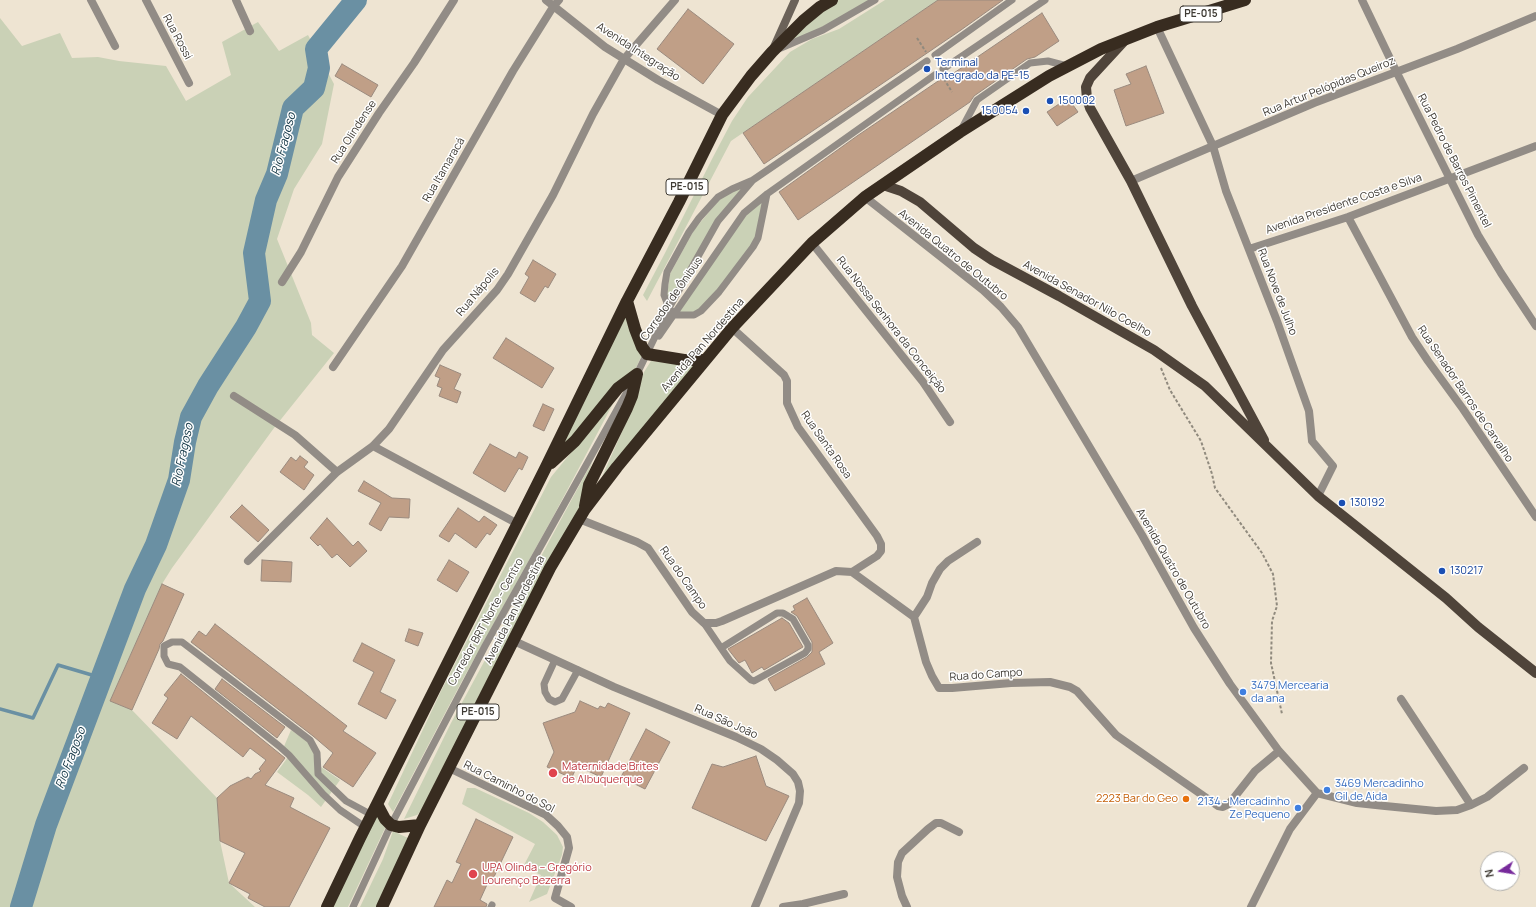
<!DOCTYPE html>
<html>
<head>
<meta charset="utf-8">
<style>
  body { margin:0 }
  #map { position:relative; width:1536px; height:907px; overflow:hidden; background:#eee4d2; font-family:Manrope,sans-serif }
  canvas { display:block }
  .north { position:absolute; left:1480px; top:851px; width:40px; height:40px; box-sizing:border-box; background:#fff; border:1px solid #b2b1ae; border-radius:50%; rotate:258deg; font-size:11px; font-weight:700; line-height:16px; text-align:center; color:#3f3b34 }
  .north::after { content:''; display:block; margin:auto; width:14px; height:18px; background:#772a9b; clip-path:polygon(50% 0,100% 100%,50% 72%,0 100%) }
</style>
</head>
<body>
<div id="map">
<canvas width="1536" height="907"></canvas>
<div class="north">N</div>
</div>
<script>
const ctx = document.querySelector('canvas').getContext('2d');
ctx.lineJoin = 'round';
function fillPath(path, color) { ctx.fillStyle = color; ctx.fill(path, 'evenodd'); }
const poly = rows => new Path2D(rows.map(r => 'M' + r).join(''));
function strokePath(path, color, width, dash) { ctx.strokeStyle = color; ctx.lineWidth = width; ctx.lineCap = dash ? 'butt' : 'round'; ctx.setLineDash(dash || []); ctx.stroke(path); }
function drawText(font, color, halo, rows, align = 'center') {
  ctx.font = font + ' Manrope,sans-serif'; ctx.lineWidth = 3; ctx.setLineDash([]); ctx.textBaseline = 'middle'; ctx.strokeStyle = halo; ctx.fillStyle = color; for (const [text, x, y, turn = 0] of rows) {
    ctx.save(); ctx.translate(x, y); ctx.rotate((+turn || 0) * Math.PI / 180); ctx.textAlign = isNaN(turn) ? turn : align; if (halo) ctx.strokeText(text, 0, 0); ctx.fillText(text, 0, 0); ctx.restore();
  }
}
fillPath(poly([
  [836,0,875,0,777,50],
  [885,0,938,0,731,141,647,301,643,295,665,253,712,159,732,121,748,97,790,52,812,39,839,29],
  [0,18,22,46,60,33,72,58,98,57,119,61,166,66,186,101,231,75,222,42,258,22,279,51,308,35,334,84,322,144,294,189,277,239,311,323,312,335,334,353,274,428,172,568,162,584,110,701,132,710,217,798,220,841,229,883,255,907,0,907],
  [753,180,718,221,672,304,666,301,670,274,694,230,725,193],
  [767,194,758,238,701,311,675,315,744,213],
  [626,312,642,355,634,372,560,450],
  [651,361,701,366,601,479,625,425,644,372],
  [616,398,554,515,462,681,393,812,388,804,441,691,551,477],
  [593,460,585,483,580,509,424,808,417,815,404,819,451,723],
  [291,730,307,741,321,759,321,767,340,780,321,807,308,795,277,772,288,757,282,751],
  [467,788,475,788,529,813,543,822,557,835,563,847,562,855,547,894,529,902,541,875,523,867,535,844,462,804],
  [377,814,386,826,348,907,332,907],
  [393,831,410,839,378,907,360,907,383,859]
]), '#cad1b6');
strokePath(poly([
  [0,709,33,718,58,665,102,678]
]), '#6a90a3', 3.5);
strokePath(poly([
  [21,907,46,825,135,589,156,545,179,480,185,442,191,417,208,386,246,327,260,301,254,253,266,200,277,174,293,108,314,88,319,68,316,49,356,0]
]), '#6a90a3', 22);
const building = poly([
  [938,0,1003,0,961,30,764,164,743,133,938,0],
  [688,9,734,44,703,84,657,49,688,9],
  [1042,13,1059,41,1035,57,1027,59,974,96,970,102,798,220,779,192,857,136,947,75,948,77,1042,13],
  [342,64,378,85,371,97,335,76,342,64],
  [1146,66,1164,113,1126,126,1114,90,1131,84,1126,74,1146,66],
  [1068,98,1078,112,1057,126,1047,112,1068,98],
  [533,260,556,274,548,288,545,286,535,302,520,293,529,277,525,274,533,260],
  [506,338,554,368,542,388,493,358,506,338],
  [440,365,461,374,454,389,461,392,457,403,439,396,442,388,437,386,440,378,435,376,440,365],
  [543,404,554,409,544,431,533,426,543,404],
  [490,444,516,458,519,452,528,457,522,470,519,468,505,492,473,473,490,444],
  [300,456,308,462,304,467,314,475,304,490,280,472,291,457,296,461,300,456],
  [364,481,392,498,410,499,409,518,389,517,381,531,369,524,381,503,358,491,364,481],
  [242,505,269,530,258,542,230,517,242,505],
  [458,508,479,522,484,516,497,525,490,535,487,533,476,548,455,533,449,542,439,536,458,508],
  [327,518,353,546,358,541,367,551,350,567,337,554,332,558,320,544,318,546,310,538,327,518],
  [262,560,292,562,291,582,261,581,262,560],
  [449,560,469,572,457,592,437,580,449,560],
  [162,584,184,594,163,641,160,644,159,649,132,710,110,701,162,584],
  [807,598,833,643,819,652,825,664,775,691,768,679,807,657,812,652,812,642,797,616,791,612,795,610,793,606,807,598],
  [782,618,789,623,803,647,764,670,762,667,752,673,745,660,739,663,728,649,782,618],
  [215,624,347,726,343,731,376,753,353,787,323,767,333,753,313,736,191,642,199,631,206,636,215,624],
  [409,629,423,633,418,646,405,641,409,629],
  [362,643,395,660,380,692,396,700,386,719,358,704,374,672,353,661,362,643],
  [181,674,285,758,265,785,294,798,290,807,330,828,289,907,265,907,248,898,250,894,229,883,245,853,220,841,217,798,230,786,248,777,251,779,255,774,261,771,259,769,266,760,250,748,243,757,191,716,177,739,152,723,168,698,164,695,181,674],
  [222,679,285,727,277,738,215,689,222,679],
  [580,701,598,709,600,706,605,708,608,703,630,713,601,777,577,766,572,777,568,775,567,776,547,767,554,752,543,723,575,712,580,701],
  [646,729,670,742,645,789,621,777,646,729],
  [756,756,766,786,789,796,766,841,692,808,712,764,723,767,756,756],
  [476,819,513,837,493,879,490,878,480,900,487,904,486,907,434,907,447,880,452,883,461,864,456,862,476,819]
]);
fillPath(building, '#c09f87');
strokePath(building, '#9a8a7e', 1);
strokePath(poly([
  [917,38,926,52],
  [944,79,952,92],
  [1161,368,1170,390,1201,441,1212,474,1215,488,1262,553,1273,574,1277,606,1272,621,1271,663,1282,714]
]), '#908a7e', 2, [3, 2]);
strokePath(poly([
  [781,48,823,30,875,0],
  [935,55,1012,0],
  [943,69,1045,0],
  [961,130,977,100,1030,63,1048,61,1067,66],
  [767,194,758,238,753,247,719,292,701,311,694,315,675,315,669,308,664,295,665,284,667,272,689,232,699,218,718,197,732,189,753,180,927,61],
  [659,336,744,213,767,194,936,74],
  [704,623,721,648,730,661,751,680,754,681,805,653,808,649,808,645,793,619,783,613,777,613,721,648],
  [555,660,544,684,545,692,549,699,555,702,562,699,578,670],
  [365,827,340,810,323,794,289,755,279,746,180,667,168,664,164,656,164,646,172,642,182,642,310,740,317,753,318,774,346,801,372,815],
  [353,907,391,825,485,646,637,374,669,308,718,221,753,180],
  [491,907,492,905]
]), '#928c86', 7);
strokePath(poly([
  [91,0,115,46],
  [146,0,189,83],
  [236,0,250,31],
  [546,0,605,47,658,80,722,115],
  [1362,0,1396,71,1478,235,1501,273,1536,326],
  [1157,27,1213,146,1226,191,1277,321,1309,411,1312,441,1333,466,1318,496],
  [1131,181,1314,103,1457,49,1536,16],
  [865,197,983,290,1001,307,1018,327,1142,535,1194,628,1230,684,1279,751,1317,793,1357,803,1385,806,1436,811,1457,810,1471,805,1487,797,1524,768],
  [1348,217,1412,337,1428,361,1463,409,1536,517],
  [812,243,923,382,950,422],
  [1249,249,1348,217,1536,146],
  [282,282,301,252,338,177,379,113,414,63,454,0],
  [732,328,784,375,787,381,787,403,798,427,877,536,881,544,881,551,877,556,852,572],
  [333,367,402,266,513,71,553,7,559,0],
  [234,396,295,435,337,472],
  [373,446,518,524],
  [579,519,637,542,648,548,692,612,704,623,716,623,722,621,836,571,852,572,914,617,926,662,932,676,939,688,952,688,1011,683,1050,682,1070,687,1077,691,1116,735,1218,806,1223,807,1229,804,1255,771,1279,751],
  [248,561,337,472,373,446,389,429,443,350,497,290,508,274,553,195,593,114,624,59,675,0],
  [914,617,927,597,932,583,940,569,948,561,977,542],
  [514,641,614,687,736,737,761,749,777,760,793,774,798,782,800,791,799,803,755,907],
  [1401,699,1471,805],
  [449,768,546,815,558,826,567,837,569,848,555,898,571,907],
  [783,907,803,904,844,894],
  [907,907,902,896,897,877,898,862,902,853,928,829,936,823,941,823,959,832],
  [1251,907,1290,829,1317,793]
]), '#928c86', 8);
strokePath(poly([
  [774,47,795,0]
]), '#6b6259', 8);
strokePath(poly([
  [1125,40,1090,78,1086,87,1087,99,1090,108,1131,181,1192,306,1264,440],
  [883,185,901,191,920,202,974,248,992,260,1059,296,1154,350,1205,386,1318,496,1446,598,1478,627,1536,673]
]), '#4f443a', 10);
strokePath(poly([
  [627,301,635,329,642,347,647,354,684,360,705,360],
  [551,463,575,441,618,388,637,374],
  [585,506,589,485,627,408,632,396,637,374],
  [377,804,385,819,391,825,399,827,420,825],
  [327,907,360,838,546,467,627,301,679,202,722,115,751,76,772,52,803,21,820,7,832,0],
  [382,907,420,825,550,568,585,509,617,467,732,328,812,243,865,197,960,132,1049,76,1101,49,1157,27,1245,0]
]), '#382c20', 12);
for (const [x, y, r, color] of [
  [927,69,4,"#1a4fb4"],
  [1050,101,4,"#1a4fb4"],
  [1026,111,4,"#1a4fb4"],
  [1342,503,4,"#1a4fb4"],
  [1442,571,4,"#1a4fb4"],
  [1243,692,4,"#3f7fe0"],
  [553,773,5,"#e0444e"],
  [1327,790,4,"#3f7fe0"],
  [1186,799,4,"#e8710a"],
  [1298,808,4,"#3f7fe0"],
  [473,874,5,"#e0444e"]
]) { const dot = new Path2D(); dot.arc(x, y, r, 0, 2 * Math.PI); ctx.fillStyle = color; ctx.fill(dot); strokePath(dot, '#fff', 1.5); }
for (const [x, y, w] of [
  [1201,14,42],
  [687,187,42],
  [478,712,42]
]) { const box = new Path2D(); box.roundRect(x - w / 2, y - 8, w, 16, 3); ctx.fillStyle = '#fff'; ctx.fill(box); strokePath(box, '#3f3b34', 1); }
drawText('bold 10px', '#3f3b34', null, [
  ["PE-015",1201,14],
  ["PE-015",687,187],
  ["PE-015",478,712]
]);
drawText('11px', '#3f3b34', '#fff', [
  ["Rua Rossi",177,37,62],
  ["Avenida Integração",638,52,33],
  ["Rua Artur Pelópidas Queiroz",1329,87,-22],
  ["Rua Olindense",354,132,-57],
  ["Rua Pedro de Barros Pimentel",1454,161,63],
  ["Rua Itamaracá",444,170,-60],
  ["Avenida Presidente Costa e Silva",1344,204,-19],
  ["Avenida Quatro de Outubro",953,255,39],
  ["Rua Nápolis",478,292,-50],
  ["Rua Nove de Julho",1277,292,69],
  ["Corredor de Ônibus",672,299,-55],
  ["Avenida Senador Nilo Coelho",1087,299,29],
  ["Rua Nossa Senhora da Conceição",891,325,52],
  ["Avenida Pan Nordestina",703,345,-49],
  ["Rua Senador Barros de Carvalho",1465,394,56],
  ["Rua Santa Rosa",826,445,55],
  ["Avenida Quatro de Outubro",1173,569,60],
  ["Rua do Campo",683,578,55],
  ["Avenida Pan Nordestina",515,610,-63],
  ["Corredor BRT Norte - Centro",486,622,-61],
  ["Rua do Campo",986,675,-4],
  ["Rua São João",726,722,24],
  ["Rua Caminho do Sol",509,787,27]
]);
drawText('11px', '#164399', '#fff', [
  ["Terminal",935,63],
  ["Integrado da PE-15",935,76],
  ["150002",1058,101],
  ["150054",1018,111,"right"],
  ["130192",1350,503],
  ["130217",1450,571]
], 'left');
drawText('11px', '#366cbe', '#fff', [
  ["3479 Mercearia",1251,686],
  ["da ana",1251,699],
  ["3469 Mercadinho",1335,784],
  ["Gil de Aida",1335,797],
  ["2134 - Mercadinho",1290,802,"right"],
  ["Ze Pequeno",1290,815,"right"]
], 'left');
drawText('11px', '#be3a42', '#fff', [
  ["Maternidade Brites",562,767],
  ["de Albuquerque",562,780],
  ["UPA Olinda – Gregório",482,868],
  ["Lourenço Bezerra",482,881]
], 'left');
drawText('11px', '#c56008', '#fff', [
  ["2223 Bar do Geo",1178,799]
], 'right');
drawText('italic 12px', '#0f3342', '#fff', [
  ["Rio Fragoso",284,144,-75],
  ["Rio Fragoso",183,455,-78],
  ["Rio Fragoso",71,758,-69]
]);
</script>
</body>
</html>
